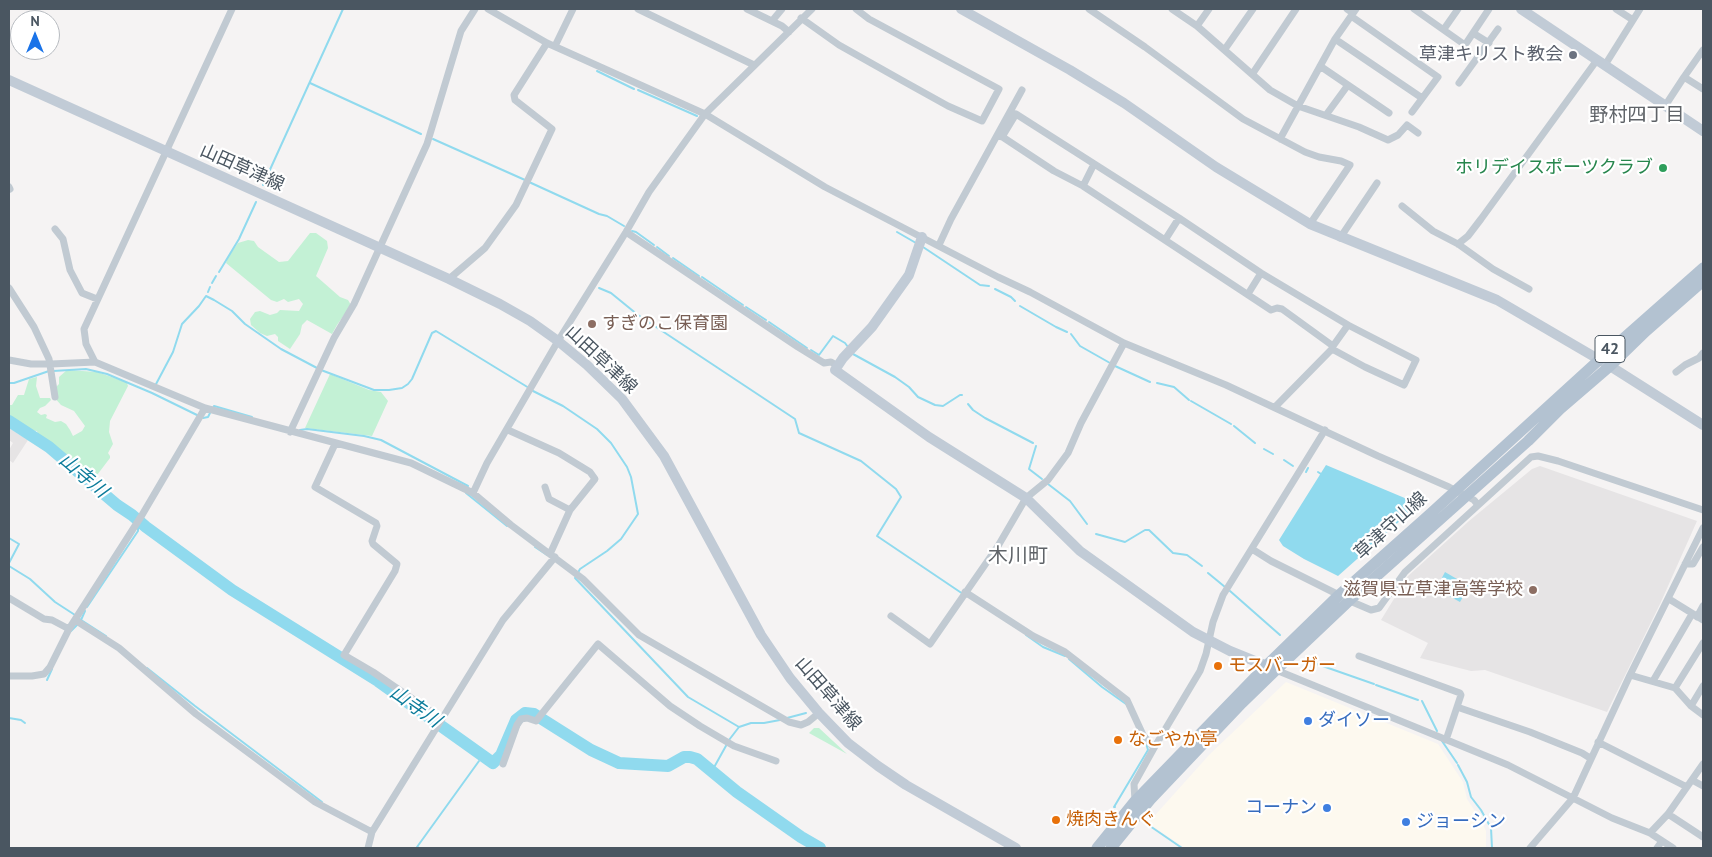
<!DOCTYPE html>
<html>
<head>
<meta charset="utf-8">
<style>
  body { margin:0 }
  #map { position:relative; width:1712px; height:857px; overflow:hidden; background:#f5f3f3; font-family:"PT Sans",sans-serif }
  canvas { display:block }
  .frame { position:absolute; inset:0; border:10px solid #4a5661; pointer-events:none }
  .north { position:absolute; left:10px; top:10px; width:50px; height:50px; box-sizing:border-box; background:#fff; border:1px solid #b7bbc0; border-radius:50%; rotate:0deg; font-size:14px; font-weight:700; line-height:20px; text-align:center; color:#4a5661 }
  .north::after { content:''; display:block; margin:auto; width:18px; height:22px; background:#1a73e8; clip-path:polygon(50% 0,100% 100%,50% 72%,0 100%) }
</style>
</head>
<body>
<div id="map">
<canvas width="1712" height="857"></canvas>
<div class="frame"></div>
<div class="north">N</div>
</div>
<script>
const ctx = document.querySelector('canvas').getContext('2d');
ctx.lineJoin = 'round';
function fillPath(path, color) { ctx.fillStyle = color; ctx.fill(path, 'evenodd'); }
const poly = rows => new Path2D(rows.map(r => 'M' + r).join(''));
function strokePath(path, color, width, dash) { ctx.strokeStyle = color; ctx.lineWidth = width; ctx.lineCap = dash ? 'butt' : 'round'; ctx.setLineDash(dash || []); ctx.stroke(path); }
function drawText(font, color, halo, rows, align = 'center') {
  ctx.font = font + ' "PT Sans","Noto Sans JP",sans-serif'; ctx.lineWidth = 4.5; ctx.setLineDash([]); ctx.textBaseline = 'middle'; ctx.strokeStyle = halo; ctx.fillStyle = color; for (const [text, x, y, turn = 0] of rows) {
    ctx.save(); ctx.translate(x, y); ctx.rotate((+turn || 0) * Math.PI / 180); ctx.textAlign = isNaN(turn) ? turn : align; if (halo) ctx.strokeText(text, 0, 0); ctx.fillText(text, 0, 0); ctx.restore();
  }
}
fillPath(poly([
  [1286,682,1438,744,1463,782,1467,799,1482,822,1486,831,1486,848,1185,848,1148,823,1210,754]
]), '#fdf9ef');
fillPath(poly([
  [9,428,28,440,13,463,9,460,9,450,13,443,9,440],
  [1540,466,1697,521,1660,604,1607,712,1485,670,1471,671,1420,658,1428,643,1381,620,1408,576,1469,521,1532,469]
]), '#e6e4e5');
fillPath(poly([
  [310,233,316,233,327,241,328,248,316,276,340,297,348,300,351,305,337,325,332,334,307,320,302,325,300,334,290,349,278,341,278,337,275,334,267,336,260,333,251,325,250,319,255,312,260,311,270,315,277,313,280,310,299,311,303,304,299,299,288,302,284,299,277,302,271,300,226,263,228,257,238,243,248,240,254,241,258,247,279,262,288,261],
  [67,370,97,372,123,381,127,383,128,386,110,421,109,432,113,444,108,453,110,456,110,458,94,479,86,477,84,473,71,464,70,458,60,455,39,439,37,431,25,430,15,422,9,420,9,405,12,405,18,395,24,395,29,379,37,377,36,386,40,398,50,398,51,400,45,406,40,408,37,412,41,415,45,414,47,415,46,418,55,422,61,421,66,424,70,430,73,436,82,431,85,426,74,411,61,405,53,396,54,389,59,384,59,377],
  [330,374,369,390,381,392,388,401,372,436,305,428],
  [814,728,819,728,847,754,809,733]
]), '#c3f1d5');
fillPath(poly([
  [1326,465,1419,504,1338,576,1304,559,1283,546,1279,540],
  [1445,572,1469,586,1460,602,1436,589]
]), '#90daee');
strokePath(poly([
  [597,71,634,89],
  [310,83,421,134],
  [638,90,697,116],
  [433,139,525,180],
  [529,182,599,214,607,216,624,226],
  [263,185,343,9],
  [632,231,636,232,654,245],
  [897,232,916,243],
  [657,247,669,256],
  [923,247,980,285,989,286],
  [673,258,699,276],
  [219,272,239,239,256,202],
  [702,277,743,305],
  [212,283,216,276],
  [599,288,611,293,638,315,795,419,799,433,861,461,896,489,901,497,877,536,963,594],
  [995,289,1011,297,1015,301],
  [208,292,210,287],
  [1020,306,1056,327,1067,332],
  [746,307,766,320],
  [769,322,807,348],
  [1071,334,1080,346,1110,363],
  [811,350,819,355,833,336,845,343,848,347],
  [853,354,895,377,909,387,918,397,935,405,943,406,960,395,962,395],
  [1115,366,1150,382],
  [321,370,374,390,389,390,402,388,408,384,412,379,432,333,436,331,529,388],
  [53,371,86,369,107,374,152,393,199,416],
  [9,383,14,383,49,371],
  [1157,383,1174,387,1189,400],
  [155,386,173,352,182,324,199,306,206,296,214,300,232,311,245,324,281,349,317,368],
  [533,391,563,406,597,429,611,443,627,467,631,477,638,514,621,539,607,551,580,569,575,578,688,697,739,727,729,740],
  [1191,401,1231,424],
  [968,404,973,410,985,418,1033,443],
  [213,408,214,406,252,417],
  [203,418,208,417,210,413],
  [1234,426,1255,443],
  [300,430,307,429,364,436,381,440,468,486,466,488],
  [1036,446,1029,469,1042,479],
  [1264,449,1273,454],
  [1284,460,1293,466],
  [1306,472,1308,468],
  [1318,472,1321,474],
  [1048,484,1070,501,1087,524],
  [466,493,507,526],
  [1096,534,1125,542,1145,530,1149,530,1173,553,1187,555,1202,566],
  [9,538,19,544,9,563],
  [535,547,547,555],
  [9,566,30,579,55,602,75,615],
  [1208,573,1225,587],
  [1230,591,1280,635],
  [87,607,138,531,138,527],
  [78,618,106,636],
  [81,620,85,611],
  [71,631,78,624],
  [1026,635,1043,647,1065,656],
  [1069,659,1102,687,1126,704],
  [1306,659,1311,662],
  [1314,663,1374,684],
  [147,668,195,706,322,802],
  [47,680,52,669],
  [1376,685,1418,700],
  [1422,701,1437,731],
  [9,718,21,720,25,723],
  [787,718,806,713],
  [739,727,751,723,764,723,780,720],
  [1442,741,1457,763],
  [1458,765,1467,782,1471,797,1481,810,1491,828,1492,848],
  [712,771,727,744],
  [1115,807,1114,807,1148,750,1146,743],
  [1147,824,1182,848],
  [419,848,417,847,479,761]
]), '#90daee', 2);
strokePath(poly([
  [9,421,49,447,117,505,132,515,146,527,232,590,378,681,493,763,501,755,516,720,525,713,534,714,591,750,619,763,668,766,684,757,690,757,697,759,737,792,801,837,820,848]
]), '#90daee', 12);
strokePath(poly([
  [488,9,547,43,705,114,825,187,998,277,1030,292,1124,343,1226,385,1378,456,1449,487,1474,500,1478,505],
  [638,9,754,65],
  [747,9,782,26,789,32],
  [1089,9,1145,47,1243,119,1305,152,1319,157,1341,161,1350,165,1310,224],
  [1172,9,1197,26,1270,90,1298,106,1359,127,1388,140,1398,135,1407,125,1418,133],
  [1347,9,1353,13],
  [1414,9,1465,45,1489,9],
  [1616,9,1633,20],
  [1351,16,1438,77,1412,112],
  [801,18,839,45,903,81,948,106,982,121,999,89,869,19,856,9],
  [772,21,782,9],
  [1197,26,1209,9],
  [1444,29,1458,9],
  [1473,33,1489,43],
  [1335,39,1422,98],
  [555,46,573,9],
  [1225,49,1253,9],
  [1703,50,1684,77,1703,89],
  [1605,65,1640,9],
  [1320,66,1389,113],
  [1253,73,1296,9],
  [1459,83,1498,29],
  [1665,106,1684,77],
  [1326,115,1348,85],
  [998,134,1054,171,1083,186,1271,310,1277,308,1282,309,1333,346,1332,349,1365,367,1404,385,1416,360,1348,325],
  [1002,137,1016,114,1179,218,1261,273,1348,325,1333,346],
  [1280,139,1335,39,1356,9],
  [1083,186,1094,164],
  [9,187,10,189],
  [1402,206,1433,231,1458,244,1493,269,1529,289],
  [55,229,63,239,70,270,82,293,97,299],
  [626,232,798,347,824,363,831,362,838,366],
  [1340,238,1377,183],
  [1165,240,1179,218],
  [1458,244,1468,236,1481,219,1597,60],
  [939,245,951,219,1022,90],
  [449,279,485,248,516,205,552,129,515,100,514,95,547,43],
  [9,288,34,327,49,359,55,397],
  [1248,294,1261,273],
  [9,360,31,364,51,364,95,362,205,408,411,463,473,493,511,525,583,579,639,635,789,722,801,725,808,722,819,713],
  [95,362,86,344,84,329,232,9],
  [1676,372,1685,365,1699,358,1703,353],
  [1275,407,1332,349],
  [508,430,559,453,590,472,595,479,570,510,550,554],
  [290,432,334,338,354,304,427,144,461,31,475,9],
  [335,444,315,487,376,523,377,526,372,541,373,544,397,564,395,571,344,655,373,672,442,719],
  [545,487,549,499,570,510],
  [473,493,487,463,558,341,626,232,649,192,705,114,812,9],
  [1252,549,1271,561,1339,595],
  [1685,564,1693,564,1703,547],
  [965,592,1033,636,1065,652,1127,700,1143,735,1154,748],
  [9,598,44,619,52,620,69,629],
  [1669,599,1703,620],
  [1350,601,1371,610,1379,608,1405,572,1531,457,1538,456,1558,461,1703,510],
  [891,616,930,644,998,546,1026,498,1048,480,1068,453,1081,423,1124,343],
  [1697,617,1703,606],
  [75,620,119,648,196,714,315,802,372,832],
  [1359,656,1460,693,1461,695,1446,740],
  [1276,670,1508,765,1612,818,1650,833,1673,848],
  [1630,675,1675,688,1691,706,1703,715],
  [9,676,32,676,44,674,50,667,69,629,142,515,205,408],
  [1653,681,1692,614],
  [1675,688,1703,643],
  [1691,706,1703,686],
  [1457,707,1530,732,1582,753,1590,758],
  [1598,742,1687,787],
  [503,764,517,725,521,719,527,718,536,721,598,644,670,706,700,726,734,746,776,761],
  [1692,780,1703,786],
  [1135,801,1134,784,1154,748,1200,671,1206,654,1213,622,1223,595,1325,430],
  [1668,814,1703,837],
  [1650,833,1668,814,1703,764],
  [368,848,372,832,503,620,555,557],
  [1530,848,1573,798,1630,675,1703,528],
  [1657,848,1662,841]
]), '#c1cad2', 7);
strokePath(poly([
  [961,9,1070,70,1124,103,1216,167,1310,224,1497,300,1610,366,1703,425],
  [1521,9,1703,131],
  [9,80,449,279,500,304,530,321,558,341,587,365,622,399,664,456,761,635,790,678,819,713,848,743,878,766,906,785,1016,848],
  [922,237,909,275,872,327,843,358,835,370,929,437,1026,498,1080,551,1193,632,1230,651,1272,668]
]), '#c1cbd6', 10);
strokePath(poly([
  [1097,848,1135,801,1266,666,1339,595,1430,514,1599,360,1703,268],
  [1111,848,1150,800,1242,703,1276,670,1351,599,1528,441,1560,409,1610,366,1646,331,1703,281]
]), '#b3c2d1', 11);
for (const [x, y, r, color] of [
  [1573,55,5,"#6b7280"],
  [1663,168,5,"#2e9e5b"],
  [592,324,5,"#8d6e63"],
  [1533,590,5,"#8d6e63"],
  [1218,666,5,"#e8710a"],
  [1308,721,5,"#3f7fe0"],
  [1118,740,5,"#e8710a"],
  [1327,808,5,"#3f7fe0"],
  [1056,820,5,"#e8710a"],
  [1406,822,5,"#3f7fe0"]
]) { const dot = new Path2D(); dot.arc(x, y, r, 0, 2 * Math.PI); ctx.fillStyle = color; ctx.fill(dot); strokePath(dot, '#fff', 2); }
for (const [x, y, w] of [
  [1610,349,30]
]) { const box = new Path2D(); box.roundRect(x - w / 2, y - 13.5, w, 27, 4); ctx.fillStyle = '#fff'; ctx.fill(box); strokePath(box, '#4a5661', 1); }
drawText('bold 16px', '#4a5661', null, [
  ["42",1610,349]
]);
drawText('18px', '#5b616d', '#fff', [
  ["草津キリスト教会",1563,55]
], 'right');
drawText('18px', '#4a5661', '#fff', [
  ["山田草津線",242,168,24],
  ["山田草津線",601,360,43],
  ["草津守山線",1391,526,-42],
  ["山田草津線",828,694,49]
]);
drawText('18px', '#27864d', '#fff', [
  ["ホリデイスポーツクラブ",1653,168]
], 'right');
drawText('18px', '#785e54', '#fff', [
  ["すぎのこ保育園",602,324],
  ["滋賀県立草津高等学校",1523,590,"right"]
], 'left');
drawText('18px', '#c56008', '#fff', [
  ["モスバーガー",1228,666],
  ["なごやか亭",1128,740],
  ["焼肉きんぐ",1066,820]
], 'left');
drawText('18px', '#366cbe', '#fff', [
  ["ダイソー",1318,721],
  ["コーナン",1317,808,"right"],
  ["ジョーシン",1416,822]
], 'left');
drawText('19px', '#5f6368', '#fff', [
  ["野村四丁目",1637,116]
]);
drawText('italic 19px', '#0c7c9b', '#fff', [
  ["山寺川",83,476,40],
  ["山寺川",415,707,35]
]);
drawText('20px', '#5f6368', '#fff', [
  ["木川町",1018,556]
]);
</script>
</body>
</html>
